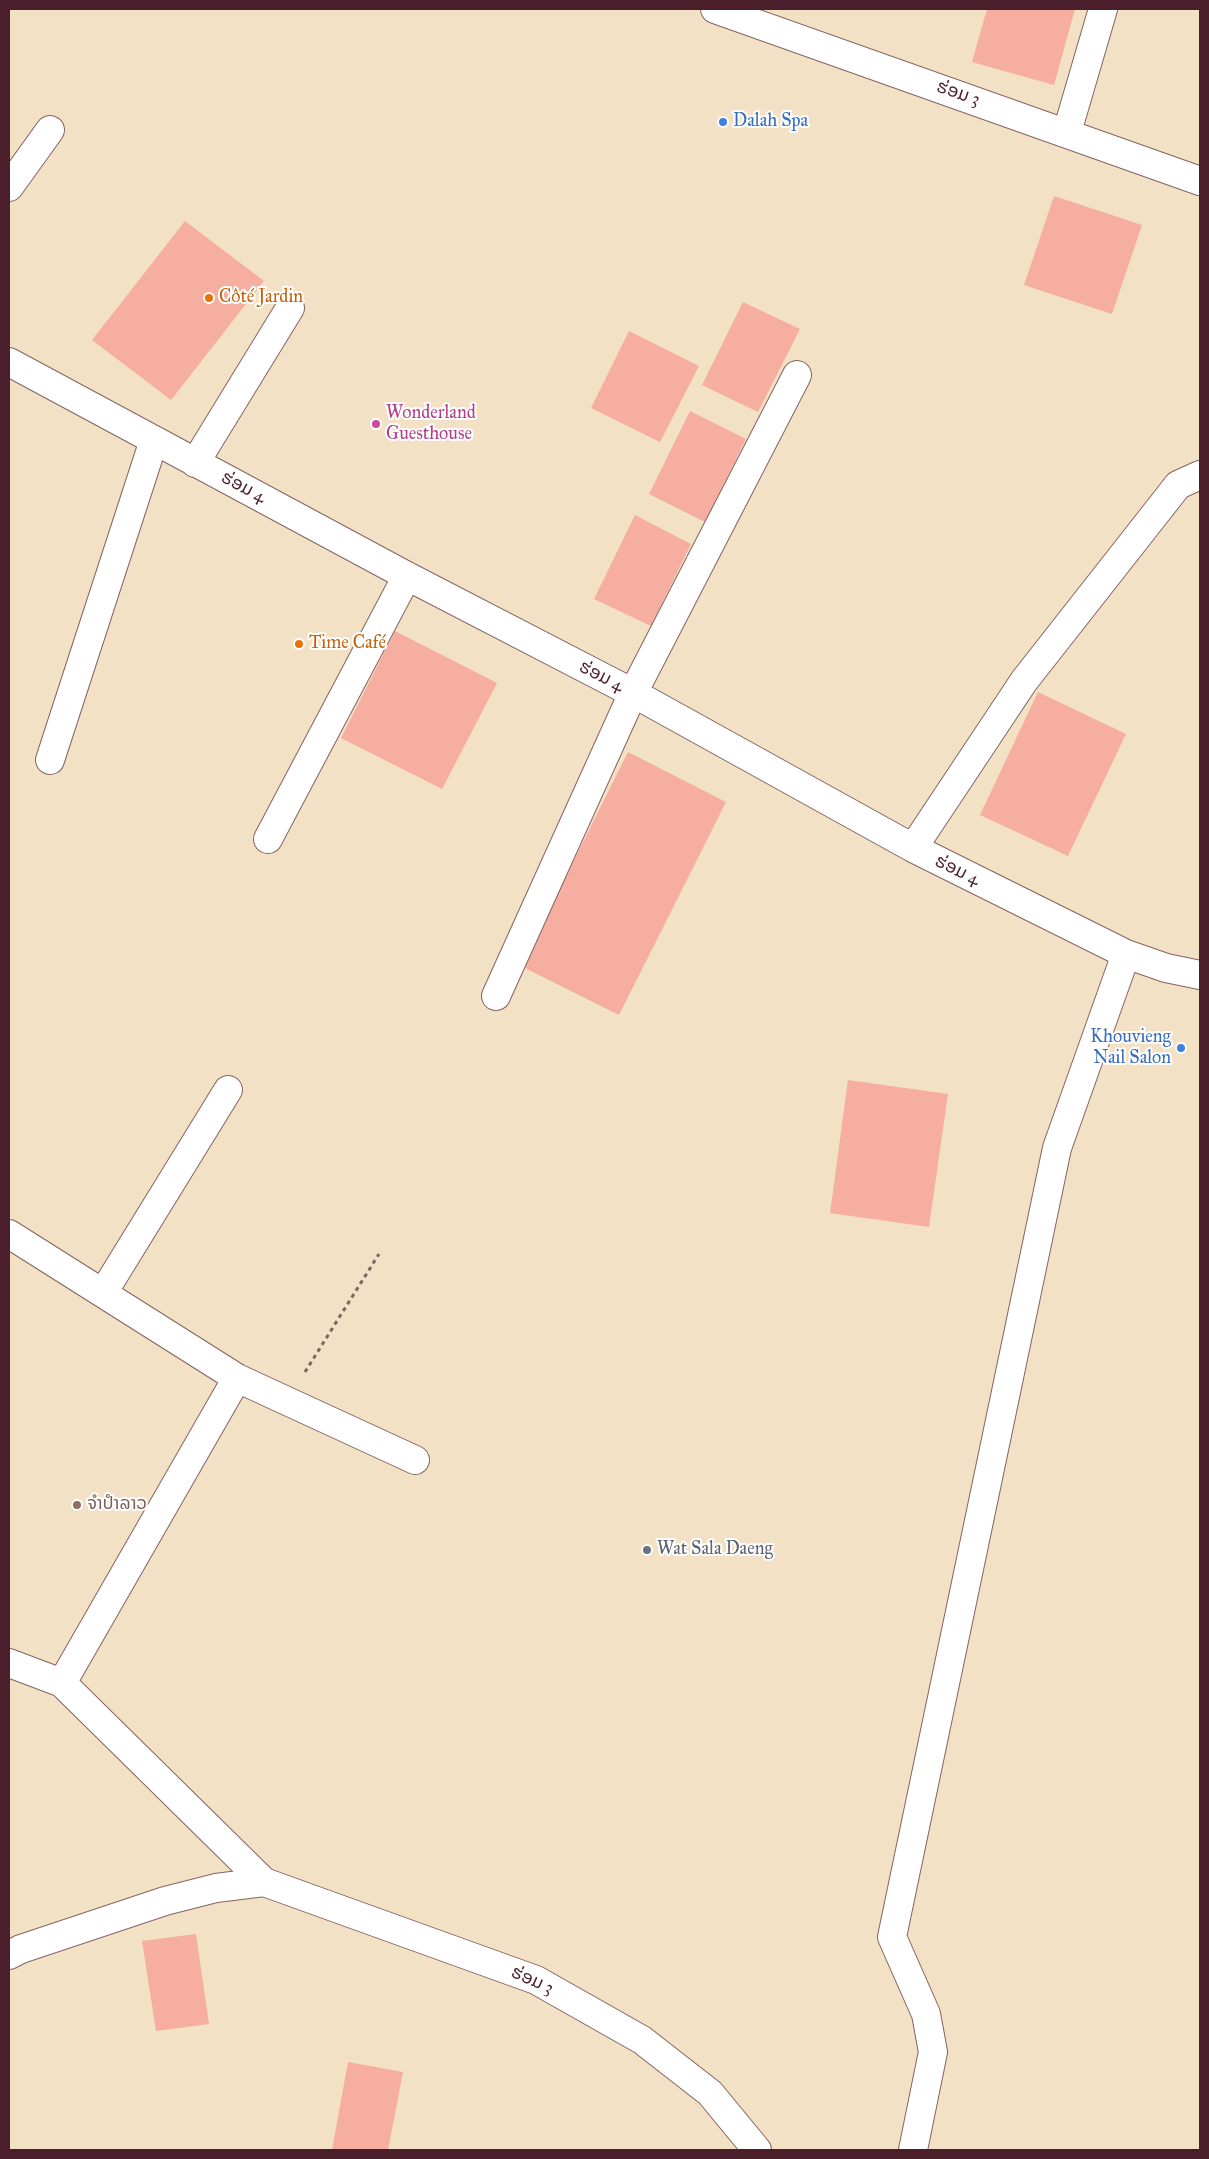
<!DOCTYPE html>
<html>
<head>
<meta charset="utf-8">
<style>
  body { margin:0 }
  #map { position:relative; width:1209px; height:2159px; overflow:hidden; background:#f3e1c6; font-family:"IM FELL Great Primer",serif }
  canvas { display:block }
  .frame { position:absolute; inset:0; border:10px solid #4a1f2b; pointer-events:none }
</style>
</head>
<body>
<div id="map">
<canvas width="1209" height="2159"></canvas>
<div class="frame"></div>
</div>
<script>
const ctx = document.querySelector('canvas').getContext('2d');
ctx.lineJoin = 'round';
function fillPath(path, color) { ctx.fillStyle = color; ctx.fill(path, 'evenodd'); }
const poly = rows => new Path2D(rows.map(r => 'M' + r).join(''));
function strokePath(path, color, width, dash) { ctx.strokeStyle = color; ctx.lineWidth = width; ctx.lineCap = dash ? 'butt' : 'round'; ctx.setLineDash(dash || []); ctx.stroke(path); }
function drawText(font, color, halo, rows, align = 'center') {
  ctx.font = font + ' "IM FELL Great Primer","Noto Sans Lao",serif'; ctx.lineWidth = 4; ctx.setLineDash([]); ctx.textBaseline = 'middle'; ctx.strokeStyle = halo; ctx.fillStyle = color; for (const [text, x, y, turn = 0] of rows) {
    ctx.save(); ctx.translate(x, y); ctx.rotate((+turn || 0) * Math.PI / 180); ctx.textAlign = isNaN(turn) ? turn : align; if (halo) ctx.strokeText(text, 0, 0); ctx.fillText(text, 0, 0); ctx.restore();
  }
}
fillPath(poly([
  [987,9,1075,9,1054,85,972,62],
  [1054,196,1142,225,1112,314,1024,285],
  [185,221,264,281,171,400,92,340],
  [743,302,800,329,758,412,702,385],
  [629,331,699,366,660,442,591,408],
  [690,411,746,439,705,522,649,494],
  [635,515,691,544,651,626,594,599],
  [395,631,497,683,442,789,341,738],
  [1038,692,1126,734,1068,856,980,815],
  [628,752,726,802,619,1015,521,966],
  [848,1080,948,1094,929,1227,830,1213],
  [196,1934,209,2024,156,2031,142,1941],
  [348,2062,403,2072,388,2150,332,2150]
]), '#f5ae9f');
const minor = poly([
  [715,9,1200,181],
  [1067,132,1103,9],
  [9,187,50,130],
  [9,362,407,576,633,693,913,848,1126,954,1166,968,1200,975],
  [195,463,290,308],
  [50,760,154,440],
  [268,839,407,576],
  [913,848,1024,681,1178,485,1200,475],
  [496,996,633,693,797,375],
  [9,1234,237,1378,415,1460],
  [103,1293,228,1090],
  [9,1663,62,1683,264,1882,536,1980,642,2040,710,2093,757,2150],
  [62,1683,237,1378],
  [9,1955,21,1949,165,1901,216,1888,264,1882],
  [913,2150,933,2052,926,2014,892,1937,1057,1148,1126,954]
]);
strokePath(minor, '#856361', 30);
strokePath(poly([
  [305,1372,379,1254]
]), '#856361', 3, [4, 4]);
strokePath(minor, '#fff', 28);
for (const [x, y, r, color] of [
  [723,122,5,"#3f7fe0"],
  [209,298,5,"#e8710a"],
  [376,424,5,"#d1479c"],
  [299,644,5,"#e8710a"],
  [1181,1048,5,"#3f7fe0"],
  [77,1505,5,"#8d6e63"],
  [647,1550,5,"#6b7280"]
]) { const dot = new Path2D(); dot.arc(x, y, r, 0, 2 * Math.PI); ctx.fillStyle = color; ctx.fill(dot); strokePath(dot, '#fff', 2); }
drawText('18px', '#4a1f2b', '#fff', [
  ["ຮ່ອມ 3",958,94,19],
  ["ຮ່ອມ 4",243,488,28],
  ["ຮ່ອມ 4",601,677,27],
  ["ຮ່ອມ 4",957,871,26],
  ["ຮ່ອມ 3",532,1981,24]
]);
drawText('18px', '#366cbe', '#fff', [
  ["Dalah Spa",733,122],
  ["Khouvieng",1171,1038,"right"],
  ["Nail Salon",1171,1059,"right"]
], 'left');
drawText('18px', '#c56008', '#fff', [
  ["Côté Jardin",219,298],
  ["Time Café",309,644]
], 'left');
drawText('18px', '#b23c85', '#fff', [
  ["Wonderland",386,414],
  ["Guesthouse",386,435]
], 'left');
drawText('18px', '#785e54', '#fff', [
  ["ຈຳປຳລາວ",87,1505]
], 'left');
drawText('18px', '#5b616d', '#fff', [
  ["Wat Sala Daeng",657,1550]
], 'left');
</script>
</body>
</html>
